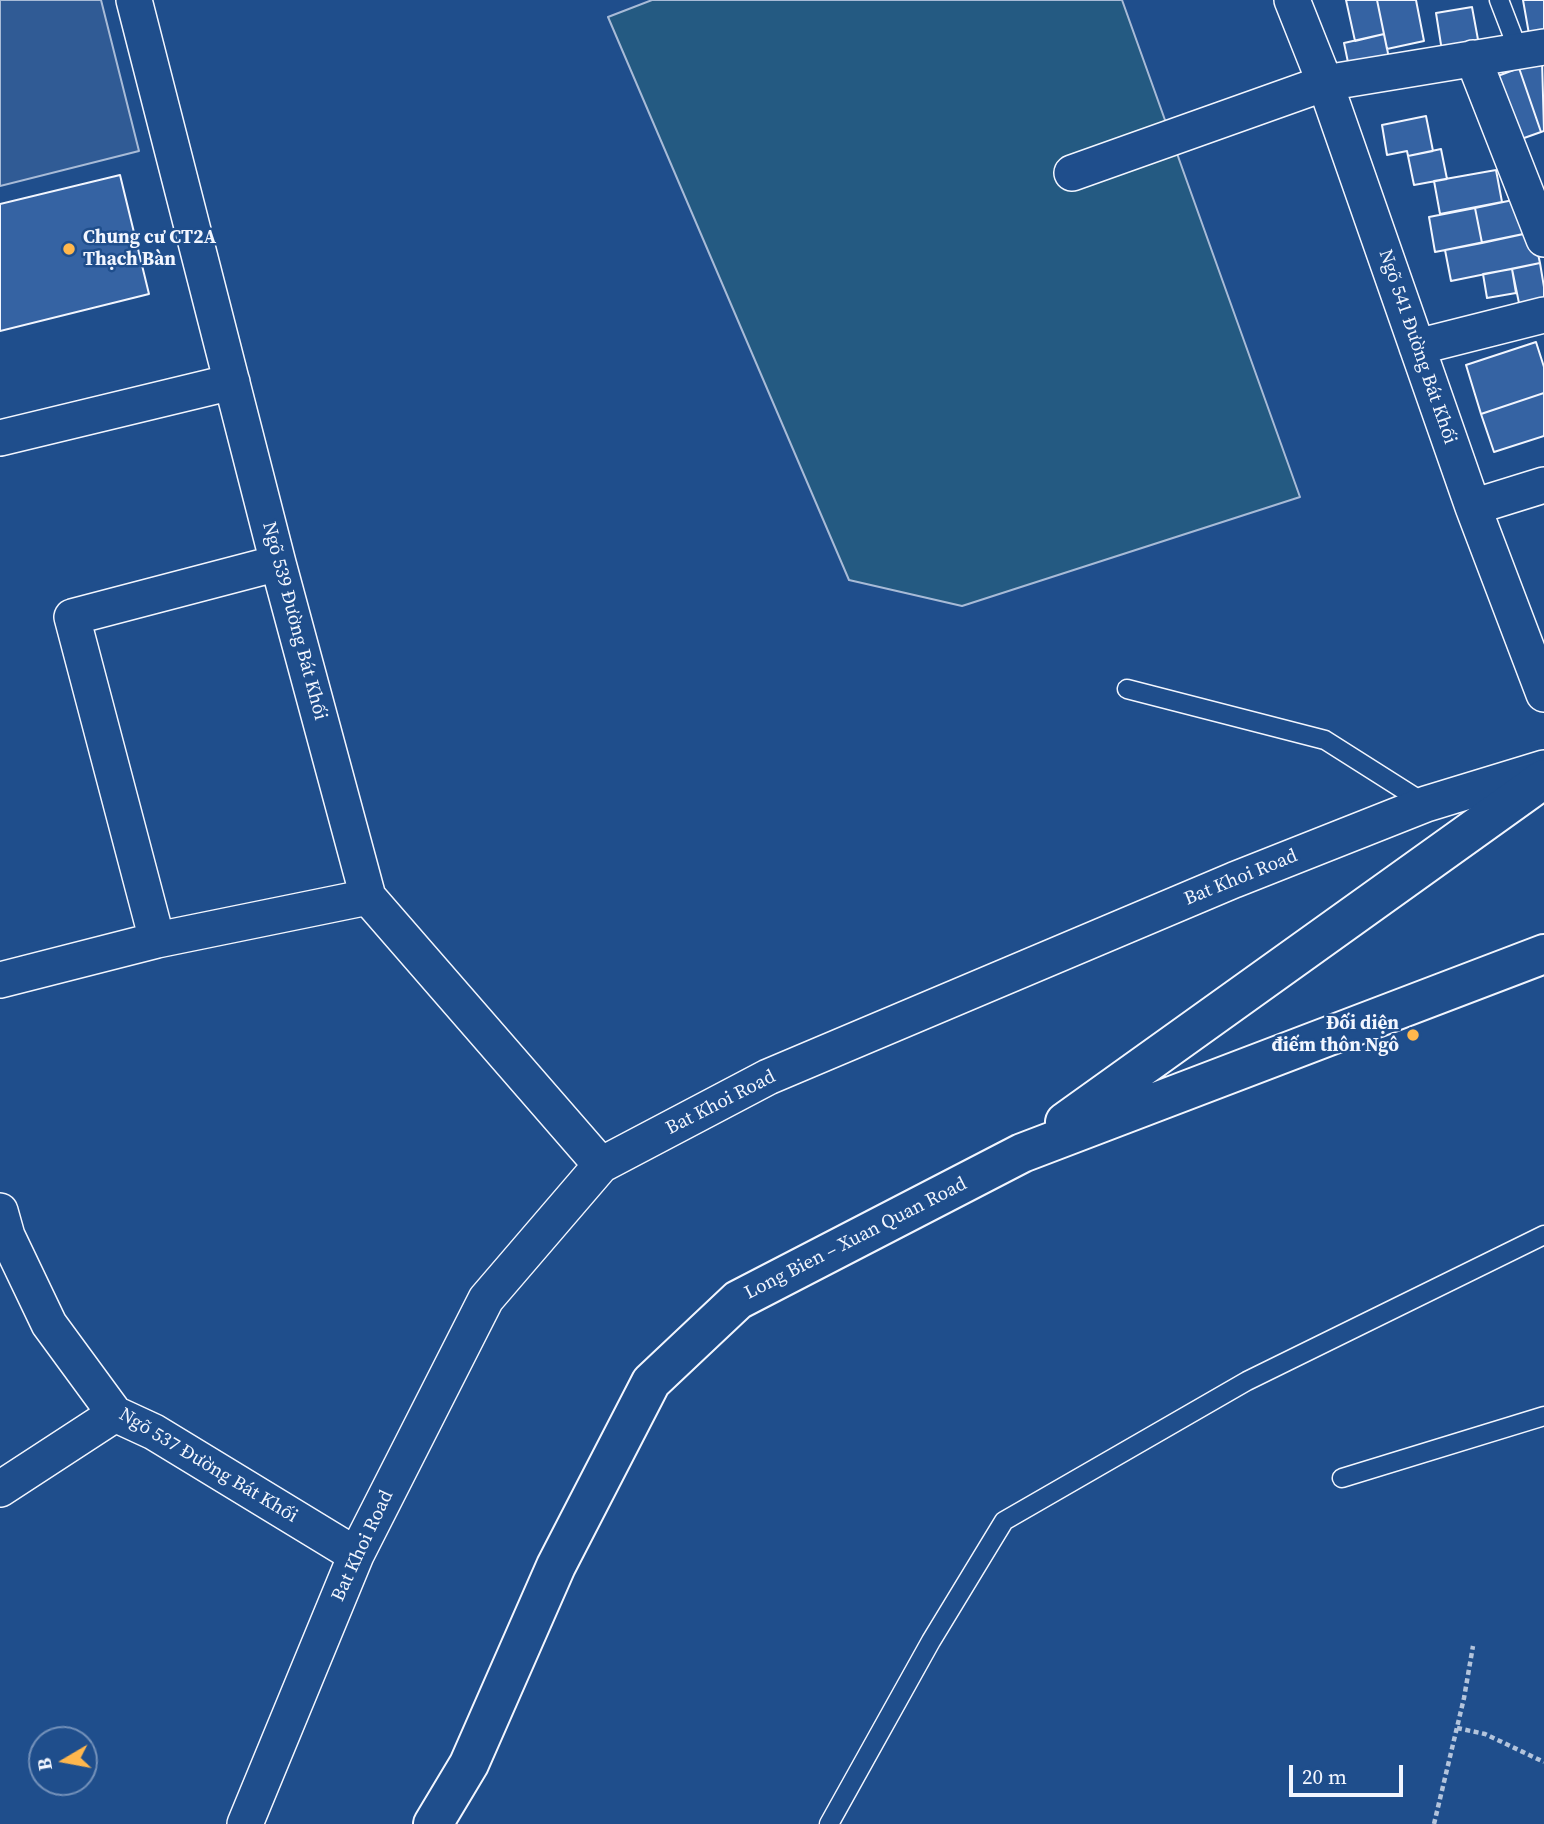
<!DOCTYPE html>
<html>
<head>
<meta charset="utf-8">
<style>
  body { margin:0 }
  #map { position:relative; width:1544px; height:1824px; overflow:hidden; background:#1f4e8c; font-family:"Source Serif 4",serif }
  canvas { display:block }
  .north { position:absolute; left:28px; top:1726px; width:70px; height:70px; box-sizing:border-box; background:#1f4e8c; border:2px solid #7391ba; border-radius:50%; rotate:260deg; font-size:19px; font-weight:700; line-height:28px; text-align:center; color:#f2f6ff }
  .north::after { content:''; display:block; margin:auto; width:24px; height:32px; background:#ffb74d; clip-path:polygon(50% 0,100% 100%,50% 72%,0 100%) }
  .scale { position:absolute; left:1289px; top:1765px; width:114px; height:32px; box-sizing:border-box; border:4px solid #f2f6ff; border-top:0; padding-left:9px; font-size:21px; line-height:24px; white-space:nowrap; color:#f2f6ff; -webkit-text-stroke:5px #1f4e8c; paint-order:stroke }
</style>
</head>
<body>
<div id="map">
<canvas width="1544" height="1824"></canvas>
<div class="north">B</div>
<div class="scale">20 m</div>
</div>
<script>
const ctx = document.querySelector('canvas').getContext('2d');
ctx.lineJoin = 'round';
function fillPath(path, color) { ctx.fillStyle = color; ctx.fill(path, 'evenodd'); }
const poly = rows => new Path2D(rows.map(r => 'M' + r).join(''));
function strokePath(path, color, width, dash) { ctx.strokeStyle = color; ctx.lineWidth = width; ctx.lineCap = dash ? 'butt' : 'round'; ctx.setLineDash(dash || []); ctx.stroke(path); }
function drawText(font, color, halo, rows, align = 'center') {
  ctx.font = font + ' "Source Serif 4",serif'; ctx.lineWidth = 5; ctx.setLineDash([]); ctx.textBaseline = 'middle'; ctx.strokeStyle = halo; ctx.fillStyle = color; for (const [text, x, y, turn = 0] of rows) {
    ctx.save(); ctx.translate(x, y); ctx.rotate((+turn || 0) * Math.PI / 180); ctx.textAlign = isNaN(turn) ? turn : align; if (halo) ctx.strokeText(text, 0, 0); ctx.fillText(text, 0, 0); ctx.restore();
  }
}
const green = poly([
  [652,0,1122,0,1300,497,962,606,849,580,608,17,652,0]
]);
fillPath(green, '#245a82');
strokePath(green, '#a8bbd7', 2);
const parking = poly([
  [0,0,101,0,139,151,0,186,0,0]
]);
fillPath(parking, '#305b95');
strokePath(parking, '#a8bbd7', 2);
const building = poly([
  [1346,0,1377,0,1384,34,1355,41,1346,0],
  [1377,0,1416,0,1424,41,1387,49,1377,0],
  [1523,0,1544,0,1544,31,1529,34,1523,0],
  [1472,7,1479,45,1442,51,1436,13,1472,7],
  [1384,34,1390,63,1350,72,1344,43,1384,34],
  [1542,60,1544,131,1541,132,1519,68,1542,60],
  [1519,68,1541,132,1510,143,1487,80,1519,68],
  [1426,116,1433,151,1408,156,1407,151,1387,155,1382,125,1426,116],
  [1441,149,1447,179,1414,185,1408,156,1441,149],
  [1496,170,1502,202,1440,214,1434,181,1496,170],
  [120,175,149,294,0,331,0,204,120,175],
  [1527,197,1533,232,1482,243,1475,208,1527,197],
  [1475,208,1482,243,1435,252,1429,217,1475,208],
  [1533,232,1540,263,1451,281,1445,250,1533,232],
  [1540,263,1544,287,1544,303,1520,308,1512,269,1540,263],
  [1512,269,1516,293,1487,298,1483,274,1512,269],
  [1536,342,1544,367,1544,393,1481,414,1466,365,1536,342],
  [1544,393,1544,436,1494,452,1481,414,1544,393]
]);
fillPath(building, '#3563a3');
strokePath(building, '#f2f6ff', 2);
const service = poly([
  [1499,0,1519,52],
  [1127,689,1325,740,1426,804],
  [1342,1478,1544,1416],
  [829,1824,931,1641,1004,1521,1247,1381,1544,1235]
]);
const minor = poly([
  [134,0,278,563,368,897,601,1165],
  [1292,0,1325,83,1473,507,1544,694],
  [1473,58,1544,239],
  [1072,173,1325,83,1544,47],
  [1417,347,1544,315],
  [0,438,232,382],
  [1473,507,1544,485],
  [157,940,72,617,278,563],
  [0,980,157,940,368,897],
  [0,1211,7,1236,49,1324,115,1414,154,1432,356,1555],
  [0,1489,115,1414],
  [245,1824,356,1555,486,1299,601,1165,768,1077,1234,880,1426,804,1544,768]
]);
const primary = poly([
  [1065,1122,1544,779],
  [433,1824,469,1764,556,1566,651,1382,738,1300,1022,1153,1544,954]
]);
strokePath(service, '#f2f6ff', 21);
strokePath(minor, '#f2f6ff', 38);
strokePath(primary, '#f2f6ff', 42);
strokePath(poly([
  [1457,1728,1485,1734,1544,1762],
  [1434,1824,1464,1698,1473,1646]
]), '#b3c4dc', 4.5, [5, 3.5]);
strokePath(service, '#1f4e8c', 18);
strokePath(minor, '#1f4e8c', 35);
strokePath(primary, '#1f4e8c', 38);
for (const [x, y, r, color] of [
  [69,249,7,"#ffb74d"],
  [1413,1035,7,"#ffb74d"]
]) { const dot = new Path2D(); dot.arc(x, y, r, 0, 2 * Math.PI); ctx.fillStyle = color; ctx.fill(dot); strokePath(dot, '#1f4e8c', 2.5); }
drawText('bold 19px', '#f2f6ff', '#1f4e8c', [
  ["Chung cư CT2A",83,238],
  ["Thạch Bàn",83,260],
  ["Đối diện",1399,1024,"right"],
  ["điếm thôn Ngô",1399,1046,"right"]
], 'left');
drawText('19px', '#f2f6ff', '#1f4e8c', [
  ["Ngõ 541 Đường Bát Khối",1417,347,71],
  ["Ngõ 539 Đường Bát Khối",294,621,75],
  ["Bat Khoi Road",1241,878,-22],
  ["Bat Khoi Road",721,1103,-27],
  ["Long Bien – Xuan Quan Road",856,1239,-27],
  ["Ngõ 537 Đường Bát Khối",208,1466,31],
  ["Bat Khoi Road",363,1546,-65]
]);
</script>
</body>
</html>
